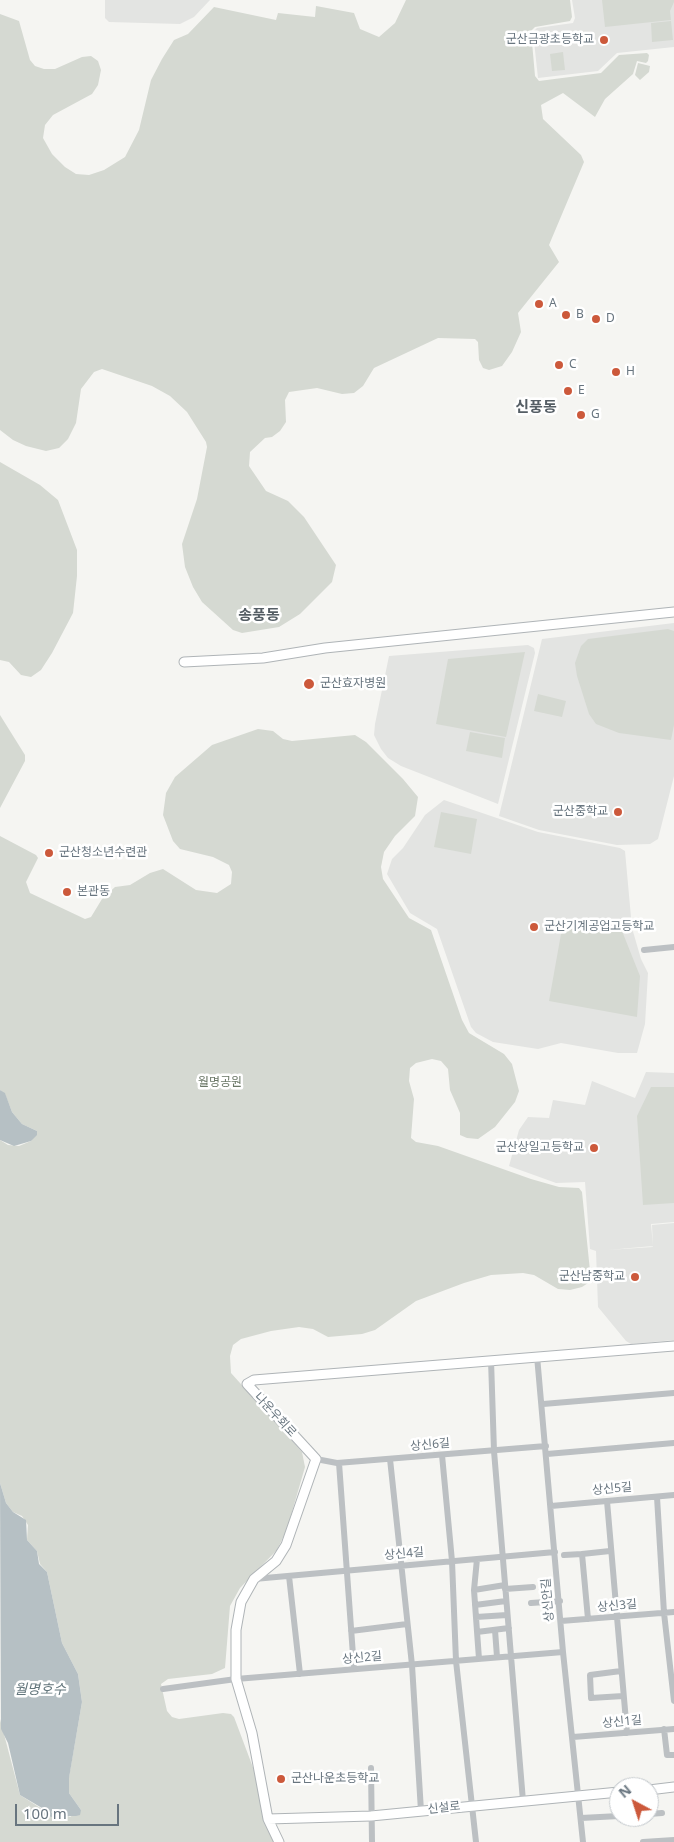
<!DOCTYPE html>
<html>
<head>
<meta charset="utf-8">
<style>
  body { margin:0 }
  #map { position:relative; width:674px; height:1842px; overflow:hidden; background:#f5f5f2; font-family:"Noto Sans",sans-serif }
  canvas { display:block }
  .north { position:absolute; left:609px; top:1777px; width:50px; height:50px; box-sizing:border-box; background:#fff; border:1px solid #c3c8cc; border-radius:50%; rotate:320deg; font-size:14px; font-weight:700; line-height:20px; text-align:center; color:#68757f }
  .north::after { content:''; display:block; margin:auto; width:18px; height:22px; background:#cc593b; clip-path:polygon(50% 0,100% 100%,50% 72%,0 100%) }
  .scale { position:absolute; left:15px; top:1804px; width:104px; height:22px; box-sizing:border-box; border:2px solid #68757f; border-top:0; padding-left:6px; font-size:15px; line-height:18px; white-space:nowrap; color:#68757f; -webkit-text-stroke:4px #fff; paint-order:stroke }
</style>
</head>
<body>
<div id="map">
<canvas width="674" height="1842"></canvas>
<div class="north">N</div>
<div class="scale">100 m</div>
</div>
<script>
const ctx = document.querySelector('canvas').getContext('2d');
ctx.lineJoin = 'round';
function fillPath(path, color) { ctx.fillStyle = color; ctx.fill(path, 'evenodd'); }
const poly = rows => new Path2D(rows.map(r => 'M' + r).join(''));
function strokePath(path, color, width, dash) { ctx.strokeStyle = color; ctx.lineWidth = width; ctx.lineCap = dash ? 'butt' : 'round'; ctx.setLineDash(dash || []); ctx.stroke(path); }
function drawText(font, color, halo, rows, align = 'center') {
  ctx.font = font + ' "Noto Sans","Noto Sans KR",sans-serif'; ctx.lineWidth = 5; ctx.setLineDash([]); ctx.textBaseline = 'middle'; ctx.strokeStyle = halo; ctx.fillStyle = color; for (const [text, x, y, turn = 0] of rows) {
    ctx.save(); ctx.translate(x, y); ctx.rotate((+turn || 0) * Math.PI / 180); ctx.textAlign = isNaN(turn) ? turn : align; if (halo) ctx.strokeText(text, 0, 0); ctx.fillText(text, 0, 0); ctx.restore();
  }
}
fillPath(poly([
  [105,0,210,0,194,17,180,24,109,22,105,18],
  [572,0,674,0,674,47,617,53,598,71,538,78,533,32,537,28,573,23,575,18],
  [674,623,674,776,658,839,650,844,617,845,539,830,499,816,542,639],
  [528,645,534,648,535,653,498,804,401,766,388,758,381,749,374,735,375,724,389,656],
  [444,800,538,832,620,848,625,851,632,928,641,959,648,973,645,1024,637,1053,618,1053,561,1043,538,1049,493,1042,476,1033,471,1027,437,929,410,913,387,874,392,859,403,848,425,815],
  [646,1072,674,1073,674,1222,651,1224,653,1246,608,1250,653,1247,652,1225,674,1223,674,1340,631,1344,626,1341,598,1307,596,1251,590,1249,585,1182,556,1183,509,1166,519,1130,528,1117,549,1118,553,1100,585,1105,592,1081,635,1098]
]), '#e3e4e2');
fillPath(poly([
  [406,0,570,0,572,17,570,21,535,27,531,31,535,76,539,81,601,73,619,55,647,53,649,55,648,61,646,63,637,61,633,74,605,99,595,117,563,93,541,105,543,119,581,155,584,162,549,245,559,262,518,313,521,332,512,352,502,366,489,370,483,368,479,360,478,342,475,339,438,338,374,368,363,386,354,393,342,394,317,388,289,392,285,400,286,422,280,431,272,437,265,438,250,452,249,466,266,491,288,501,304,517,336,565,332,582,300,614,279,627,242,633,233,630,202,602,193,587,185,567,182,544,197,499,207,447,206,442,187,412,170,396,152,386,102,369,94,372,81,389,76,423,68,439,59,448,46,451,26,446,13,440,0,430,0,14,19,21,30,60,35,66,44,69,55,69,82,57,91,56,98,61,101,70,98,85,92,94,53,115,45,125,43,138,52,154,65,167,76,174,89,175,104,170,125,157,139,130,151,80,162,59,174,40,188,34,214,7,276,20,278,13,315,17,316,6,354,13,360,29,379,37,395,23],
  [602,0,674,0,674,2,670,11,671,20,605,27],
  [671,21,673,40,652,42,651,23],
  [563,52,565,70,552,71,550,54],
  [638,63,650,66,649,72,640,80,635,75],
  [0,462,40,485,58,500,77,550,77,576,73,613,52,653,41,670,31,677,21,675,9,662,0,660],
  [668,629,674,631,674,725,671,740,619,733,596,724,589,714,577,676,575,663,581,646,588,639],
  [525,652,506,737,436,724,448,659],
  [538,694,566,701,562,717,534,711],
  [0,715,25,755,25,761,0,808],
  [258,729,273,731,283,739,292,741,355,735,366,742,403,779,418,797,415,816,395,836,384,852,381,867,383,879,409,918,431,930,462,1020,469,1033,504,1054,512,1064,519,1091,515,1102,495,1127,478,1139,467,1138,460,1135,460,1113,450,1090,448,1069,441,1061,432,1059,416,1063,410,1068,409,1081,414,1099,411,1138,416,1142,438,1146,531,1179,559,1187,579,1188,582,1192,590,1271,588,1283,582,1287,570,1290,558,1289,534,1275,523,1273,491,1275,464,1283,416,1301,375,1330,362,1334,328,1337,313,1329,299,1327,271,1331,241,1339,233,1345,230,1356,231,1373,302,1452,305,1467,287,1529,277,1550,240,1588,230,1606,225,1668,212,1674,168,1679,161,1684,167,1711,172,1717,179,1719,223,1713,231,1714,234,1717,281,1842,0,1842,0,1719,20,1795,42,1809,42,1813,46,1817,52,1817,51,1812,55,1809,70,1817,81,1810,69,1793,69,1777,82,1702,78,1674,62,1643,47,1572,40,1564,37,1551,27,1540,28,1525,22,1516,13,1512,6,1503,0,1483,0,1140,8,1145,19,1146,31,1141,37,1131,22,1124,12,1112,5,1094,0,1090,0,836,36,855,38,858,26,882,30,893,85,919,91,917,102,899,115,887,130,885,150,873,163,869,196,890,217,893,231,884,232,872,229,865,213,857,180,849,173,841,163,815,166,793,175,777,212,745],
  [470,732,505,738,502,758,466,751],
  [441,812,477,819,471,854,434,847],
  [569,927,618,929,622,931,640,976,637,1017,549,1001,561,934],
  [651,1087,674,1087,674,1203,643,1205,637,1116]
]), '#d5d9d2');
fillPath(poly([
  [0,1090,5,1093,12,1112,22,1124,37,1131,37,1135,31,1141,14,1146,0,1140],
  [0,1483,6,1503,13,1512,26,1520,27,1540,37,1551,39,1564,47,1572,62,1643,78,1674,82,1702,69,1778,69,1793,81,1810,80,1815,76,1816,65,1816,55,1809,51,1812,54,1816,52,1817,44,1816,42,1808,20,1795,8,1743,1,1729]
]), '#b6c0c4');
const secondary = poly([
  [184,662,263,658,325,648,674,612],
  [649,1790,674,1787],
  [268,1819,371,1816,619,1792],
  [279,1842,268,1819,252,1733,236,1679,236,1630,241,1602,254,1579,276,1561,286,1545,316,1459,247,1384,254,1380,674,1346]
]);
strokePath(secondary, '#afb4b7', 11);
strokePath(poly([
  [644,950,674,947],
  [537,1356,563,1652,583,1842],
  [491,1360,494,1451,523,1801],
  [543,1404,674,1393],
  [547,1454,674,1443],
  [442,1455,452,1561,456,1661,476,1842],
  [316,1459,337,1463,546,1446],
  [390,1459,412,1665,421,1811],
  [339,1463,354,1669],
  [657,1497,664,1613,674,1701],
  [607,1501,627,1733],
  [551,1506,674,1495],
  [582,1554,610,1551],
  [564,1555,582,1554,588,1619],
  [289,1576,300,1674],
  [254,1579,555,1552],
  [505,1589,533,1587],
  [474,1590,477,1559],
  [531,1603,560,1601],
  [475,1605,506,1601],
  [476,1617,507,1615],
  [561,1621,674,1612],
  [495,1630,497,1657],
  [351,1631,407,1624],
  [477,1632,509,1628],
  [479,1659,474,1590,505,1585],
  [621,1671,590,1675,591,1698,623,1696],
  [163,1689,236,1679,563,1652],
  [664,1729,667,1755,674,1755],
  [573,1737,674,1729],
  [371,1768,372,1842],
  [649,1814,662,1813],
  [581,1818,619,1816],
  [643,1842,674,1840]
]), '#bcc0c3', 6);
strokePath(secondary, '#fff', 9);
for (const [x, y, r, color] of [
  [604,40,5,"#cc593b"],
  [539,304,5,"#cc593b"],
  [566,315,5,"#cc593b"],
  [596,319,5,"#cc593b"],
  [559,365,5,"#cc593b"],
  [616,372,5,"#cc593b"],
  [568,391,5,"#cc593b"],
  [581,415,5,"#cc593b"],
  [309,684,6,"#cc593b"],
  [618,812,5,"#cc593b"],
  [49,853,5,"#cc593b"],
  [67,892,5,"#cc593b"],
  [534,927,5,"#cc593b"],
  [594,1148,5,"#cc593b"],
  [635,1277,5,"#cc593b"],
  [281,1779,5,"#cc593b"]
]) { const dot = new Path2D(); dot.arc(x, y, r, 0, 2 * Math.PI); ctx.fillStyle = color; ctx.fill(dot); strokePath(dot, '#fff', 2); }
drawText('12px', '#68757f', '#fff', [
  ["군산금광초등학교",594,40,"right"],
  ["A",549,304],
  ["B",576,315],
  ["D",606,319],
  ["C",569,365],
  ["H",626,372],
  ["E",578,391],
  ["G",591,415],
  ["군산효자병원",320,684],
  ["군산중학교",608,812,"right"],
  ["군산청소년수련관",59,853],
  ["본관동",77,892],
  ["군산기계공업고등학교",544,927],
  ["군산상일고등학교",584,1148,"right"],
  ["군산남중학교",625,1277,"right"],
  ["군산나운초등학교",291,1779]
], 'left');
drawText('12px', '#6a7766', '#fff', [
  ["월명공원",220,1083]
]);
drawText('12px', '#68757f', '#fff', [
  ["나운우회로",275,1415,47],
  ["상신6길",430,1445,-5],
  ["상신5길",612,1489,-5],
  ["상신4길",404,1554,-5],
  ["상신안길",548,1600,-95],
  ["상신3길",617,1606,-5],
  ["상신2길",362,1658,-5],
  ["상신1길",622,1722,-5],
  ["신설로",444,1808,-6]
]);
drawText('italic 14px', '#63767c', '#fff', [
  ["월명호수",40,1690]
]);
drawText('bold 15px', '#555e65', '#fff', [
  ["신풍동",536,408],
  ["송풍동",259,616]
]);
</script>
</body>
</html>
